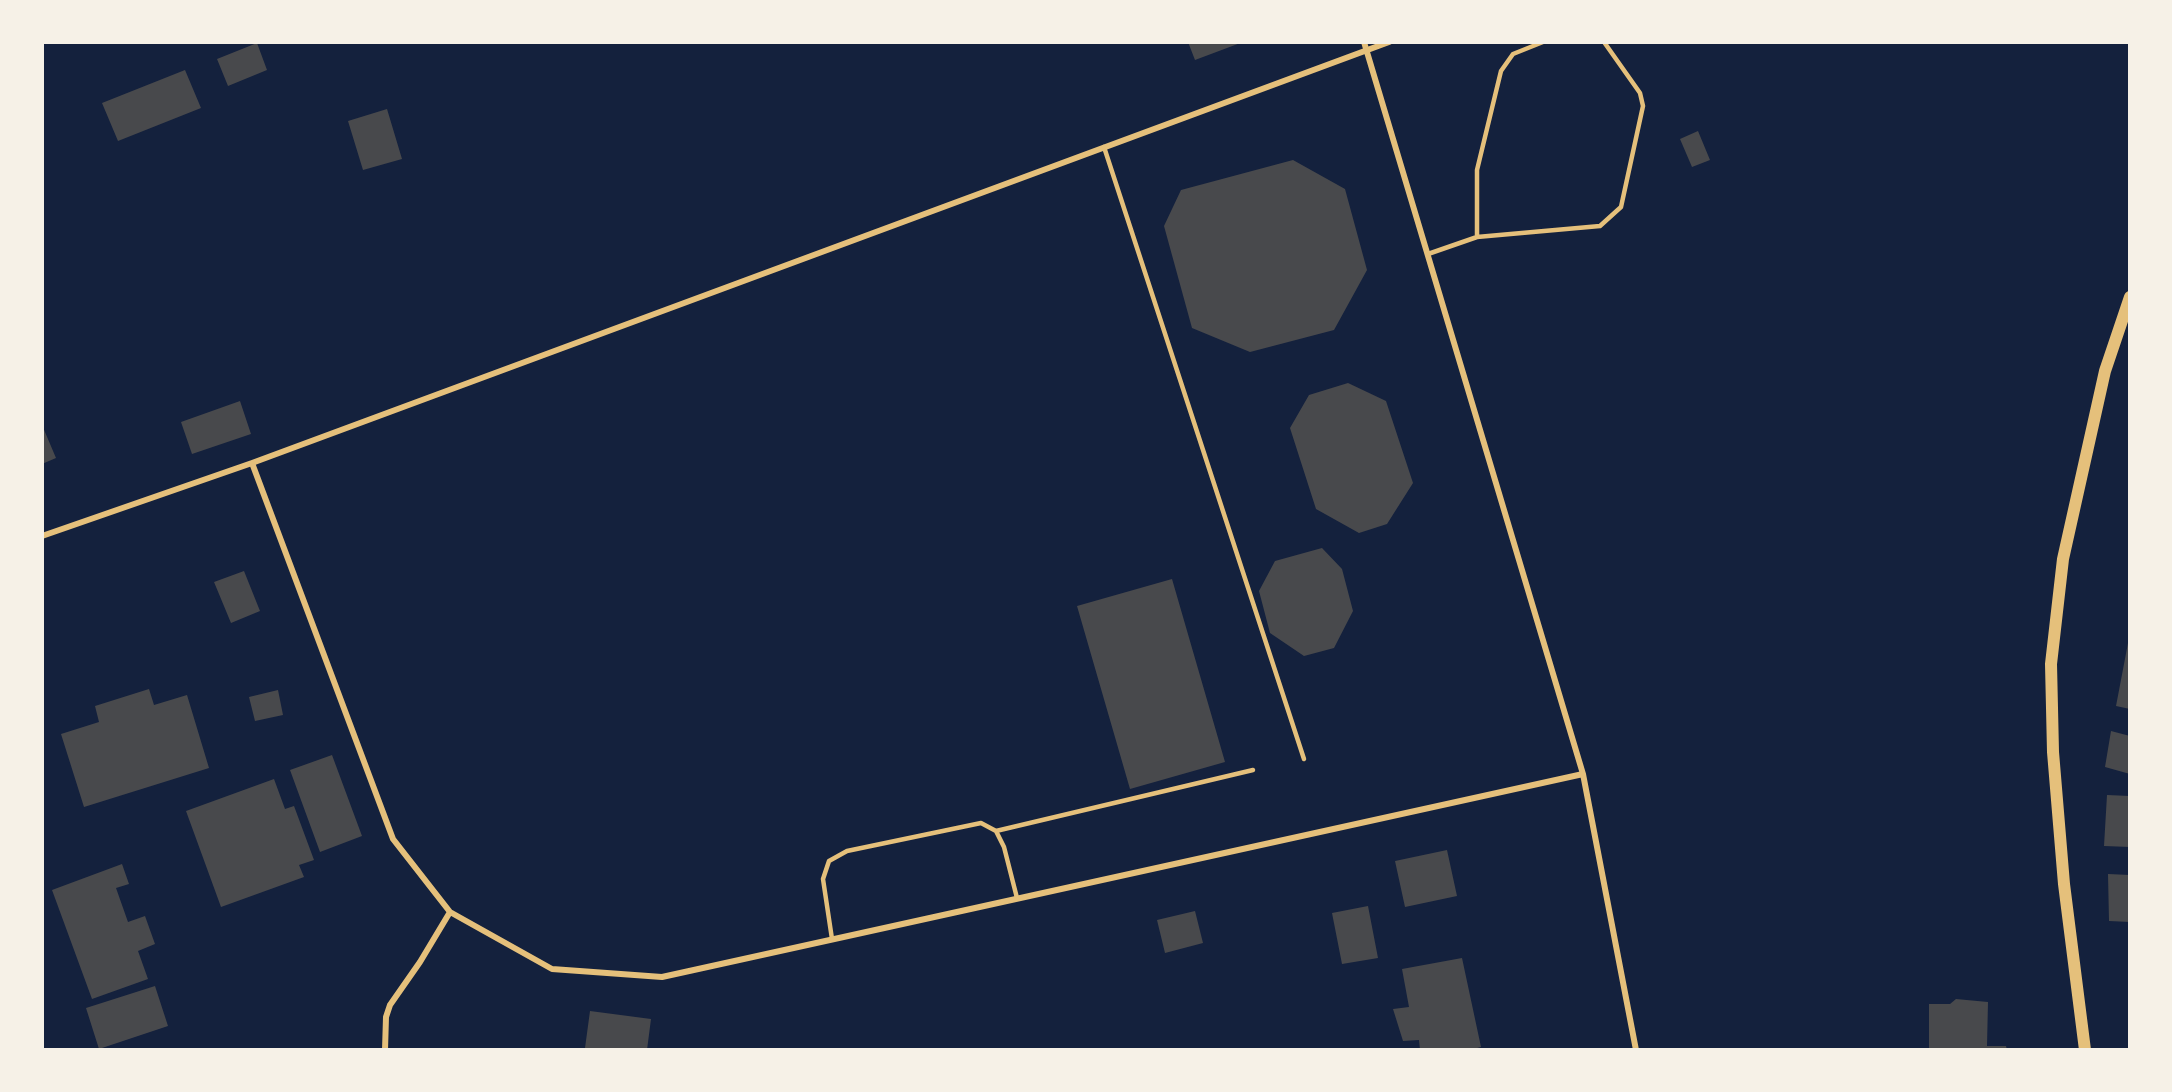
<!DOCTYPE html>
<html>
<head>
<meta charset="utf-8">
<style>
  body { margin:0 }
  #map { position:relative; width:2172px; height:1092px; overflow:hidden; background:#14213d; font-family:Spectral,serif }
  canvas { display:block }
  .frame { position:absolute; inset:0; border:44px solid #f6f1e7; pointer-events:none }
</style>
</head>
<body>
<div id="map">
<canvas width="2172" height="1092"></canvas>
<div class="frame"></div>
</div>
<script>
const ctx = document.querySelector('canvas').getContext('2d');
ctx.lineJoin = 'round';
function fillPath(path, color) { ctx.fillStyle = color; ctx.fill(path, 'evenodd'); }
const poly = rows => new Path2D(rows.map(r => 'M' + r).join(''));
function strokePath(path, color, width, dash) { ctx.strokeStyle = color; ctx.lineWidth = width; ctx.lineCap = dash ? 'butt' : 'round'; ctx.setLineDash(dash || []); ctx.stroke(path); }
fillPath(poly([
  [1188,42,1243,42,1195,60],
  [257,43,267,70,228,86,217,59],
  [185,70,201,108,118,141,102,103],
  [387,109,402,159,363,170,348,121],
  [1698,131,1710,160,1692,167,1680,139],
  [1293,160,1345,189,1367,270,1334,330,1250,352,1192,328,1164,226,1181,190],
  [1348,383,1386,401,1413,483,1387,524,1359,533,1316,509,1290,428,1309,395],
  [240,401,251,434,192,454,181,422],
  [42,425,56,458,42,464],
  [1322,548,1342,569,1353,611,1334,648,1304,656,1270,633,1259,591,1275,561],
  [244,571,260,611,231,623,214,582],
  [1172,579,1225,762,1130,789,1077,606],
  [2128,643,2130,643,2130,709,2116,706],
  [149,689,154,705,187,695,209,768,84,807,61,734,99,722,95,706],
  [278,690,283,715,255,721,249,697],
  [2111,731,2130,736,2130,774,2105,767],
  [332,755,362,836,320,852,290,770],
  [274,779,285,809,294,806,314,860,299,865,304,877,221,907,186,811],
  [2107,795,2130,796,2130,847,2104,846],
  [1447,850,1457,896,1405,907,1395,861],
  [122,864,129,884,116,888,128,922,145,916,155,944,138,951,148,979,92,999,52,890],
  [2108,874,2130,875,2130,922,2109,921],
  [1368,906,1378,958,1342,964,1332,913],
  [1195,911,1203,943,1165,953,1157,920],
  [1462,958,1481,1047,1470,1050,1420,1050,1419,1040,1403,1041,1393,1009,1409,1007,1402,969],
  [155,986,168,1026,99,1049,86,1008],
  [1956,999,1988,1002,1987,1046,2006,1046,2007,1050,1929,1050,1929,1004,1950,1004],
  [590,1011,651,1019,647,1050,585,1048]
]), '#48494c');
strokePath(poly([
  [1104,147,1304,759],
  [1477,237,1477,170,1501,71,1513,54,1543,42],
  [1428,254,1477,237,1600,226,1621,207,1643,106,1640,93,1604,42],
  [996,831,1253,770],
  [832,939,823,879,829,861,847,851,981,823,996,831,1004,847,1017,898]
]), '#e5c07b', 4.5);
strokePath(poly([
  [1364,42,1583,774,1636,1050],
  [252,463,393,839,450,912,552,969,662,977,1583,774],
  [42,536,252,463,1389,42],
  [385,1050,386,1017,390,1005,420,962,450,912]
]), '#e5c07b', 6);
strokePath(poly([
  [2085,1050,2064,884,2053,752,2051,664,2063,559,2105,371,2130,297]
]), '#e5c07b', 12);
</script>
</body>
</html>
